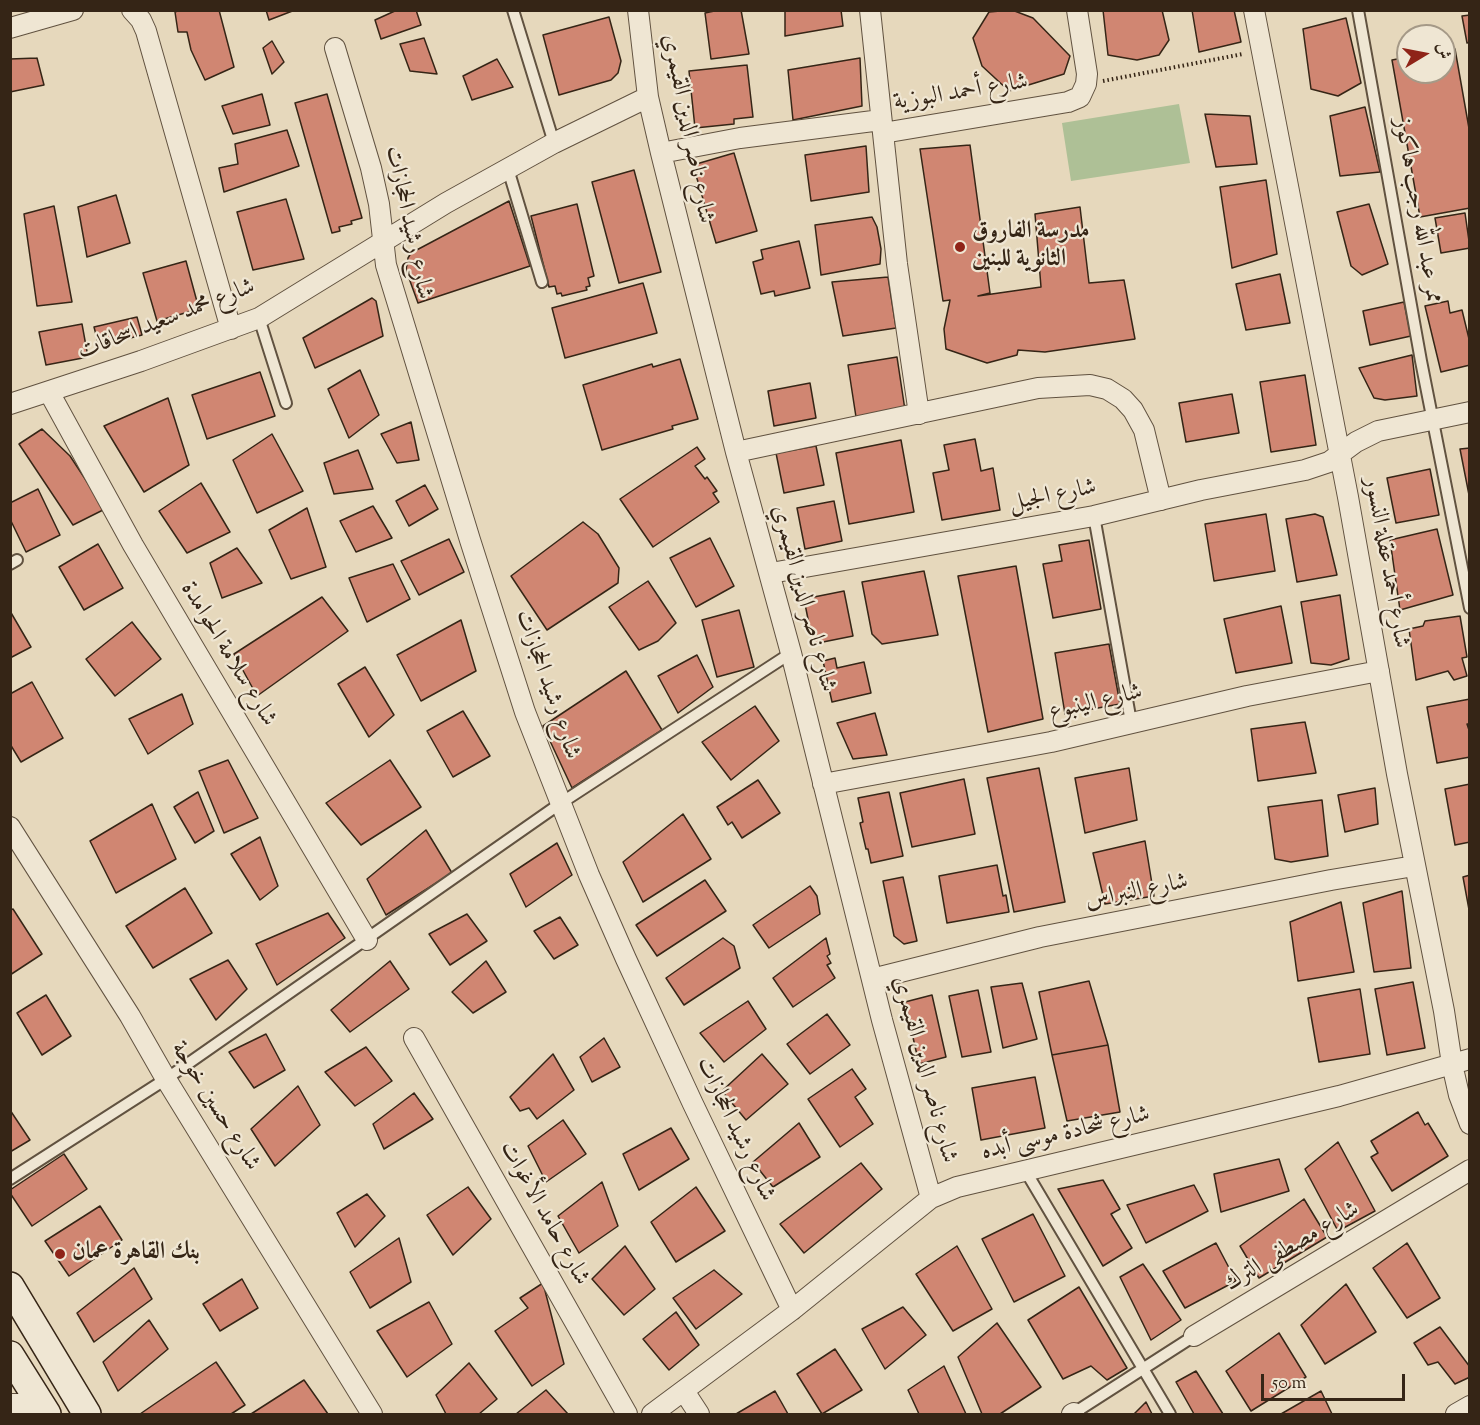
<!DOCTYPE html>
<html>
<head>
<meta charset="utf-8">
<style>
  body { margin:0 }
  #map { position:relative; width:1480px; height:1425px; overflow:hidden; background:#e6d8bc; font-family:"Sorts Mill Goudy",Amiri,serif }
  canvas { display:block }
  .frame { position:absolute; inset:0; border:12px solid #352516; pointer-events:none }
  .north { position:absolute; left:1396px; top:24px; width:60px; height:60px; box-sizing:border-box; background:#efe6d3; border:2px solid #a59987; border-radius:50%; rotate:80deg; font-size:16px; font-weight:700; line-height:24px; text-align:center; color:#352516 }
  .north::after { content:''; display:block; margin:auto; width:21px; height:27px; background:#8f2418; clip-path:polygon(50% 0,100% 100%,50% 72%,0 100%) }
  .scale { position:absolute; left:1261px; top:1374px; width:144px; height:27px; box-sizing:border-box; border:3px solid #352516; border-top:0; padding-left:8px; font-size:18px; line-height:21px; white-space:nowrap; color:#352516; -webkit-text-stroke:4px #efe6d3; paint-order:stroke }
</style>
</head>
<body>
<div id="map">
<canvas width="1480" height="1425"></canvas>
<div class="frame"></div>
<div class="north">ش</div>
<div class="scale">50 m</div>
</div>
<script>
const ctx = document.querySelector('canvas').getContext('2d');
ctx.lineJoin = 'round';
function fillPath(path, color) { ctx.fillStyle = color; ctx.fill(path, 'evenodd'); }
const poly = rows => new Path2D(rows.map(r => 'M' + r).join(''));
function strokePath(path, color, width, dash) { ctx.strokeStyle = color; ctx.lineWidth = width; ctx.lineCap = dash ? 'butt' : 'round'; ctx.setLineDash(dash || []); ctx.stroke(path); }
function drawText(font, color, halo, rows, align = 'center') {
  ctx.font = font + ' "Sorts Mill Goudy",Amiri,serif'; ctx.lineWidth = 4.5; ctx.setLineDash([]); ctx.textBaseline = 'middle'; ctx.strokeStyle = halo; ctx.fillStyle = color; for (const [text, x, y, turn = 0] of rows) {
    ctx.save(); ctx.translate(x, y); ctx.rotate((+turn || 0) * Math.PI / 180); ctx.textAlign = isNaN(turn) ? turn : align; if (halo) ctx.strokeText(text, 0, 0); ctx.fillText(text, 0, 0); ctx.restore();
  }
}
fillPath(poly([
  [1179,104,1190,163,1071,181,1062,123]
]), '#aec096');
const building = poly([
  [180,10,219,10,234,67,205,80,191,50,187,32,178,32,175,12,180,10],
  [266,10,295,10,269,20,266,10],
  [397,10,416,10,421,25,381,39,375,20,397,10],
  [719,10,741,10,749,54,711,59,705,13,719,10],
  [785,10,841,10,843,26,785,36,785,10],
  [1012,10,1033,18,1070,56,1064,74,1009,91,982,66,973,38,989,12,1012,10],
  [1103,10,1162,10,1169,40,1159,55,1137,60,1108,55,1103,10],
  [1192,10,1234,10,1241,42,1199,52,1192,10],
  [1470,15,1470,42,1467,43,1462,16,1470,15],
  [609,17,621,61,618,73,611,80,559,95,543,35,609,17],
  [1346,18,1361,83,1338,96,1311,89,1303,29,1346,18],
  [424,38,437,74,410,71,400,44,424,38],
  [272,41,284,62,272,74,263,48,272,41],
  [1455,49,1470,134,1470,208,1420,217,1392,60,1408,57,1408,72,1444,72,1444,51,1455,49],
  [37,58,44,85,10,92,10,59,37,58],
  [860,58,862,106,793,120,788,70,860,58],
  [497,59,513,87,472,100,463,76,497,59],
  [747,65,753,117,734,119,734,124,695,128,689,71,747,65],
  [262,94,270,125,233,134,222,106,262,94],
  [327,94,362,218,351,221,352,224,339,227,340,231,332,233,295,103,327,94],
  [1365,107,1380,172,1340,176,1330,116,1365,107],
  [1205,114,1250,116,1257,164,1216,167,1205,114],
  [287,130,299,166,224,192,219,168,238,164,235,144,287,130],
  [970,145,990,293,978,296,1041,287,1035,214,1080,207,1089,283,1124,280,1135,339,1045,352,1018,350,1017,355,987,363,946,349,944,329,950,300,943,301,920,149,970,145],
  [866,146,869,192,811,201,805,155,866,146],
  [734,153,757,231,716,243,693,165,734,153],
  [634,170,661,272,619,283,592,182,634,170],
  [1266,180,1277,254,1232,268,1220,187,1266,180],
  [116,195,130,243,87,257,78,207,116,195],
  [286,199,304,259,253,270,237,212,286,199],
  [509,201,530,266,418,303,406,270,408,258,411,253,509,201],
  [577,204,594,276,588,278,590,286,586,287,587,290,562,296,561,293,557,294,555,286,549,287,531,216,577,204],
  [1369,204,1388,264,1362,275,1351,266,1337,212,1369,204],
  [54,206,72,302,37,306,24,214,54,206],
  [1465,213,1470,248,1441,253,1435,218,1465,213],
  [872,217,877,227,881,249,880,264,821,275,815,225,872,217],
  [799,241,810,288,775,296,774,291,761,294,753,262,763,259,761,250,799,241],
  [186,261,199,309,157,321,143,273,186,261],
  [1280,274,1290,323,1246,330,1236,284,1280,274],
  [888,277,896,328,843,336,832,282,888,277],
  [643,283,657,333,565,358,552,308,643,283],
  [372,298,376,301,383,336,315,368,303,338,372,298],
  [1448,301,1450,313,1462,310,1470,343,1470,365,1441,372,1425,306,1448,301],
  [1404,302,1411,336,1370,345,1363,311,1404,302],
  [137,317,142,335,99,346,94,327,137,317],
  [82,324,88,357,46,365,39,332,82,324],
  [1412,355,1417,396,1385,400,1374,398,1359,368,1412,355],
  [897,357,905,410,856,417,848,365,897,357],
  [680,359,698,419,672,426,673,429,602,450,583,385,652,364,653,367,680,359],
  [360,370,379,415,349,438,328,389,360,370],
  [260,372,275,416,207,439,192,395,260,372],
  [1305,375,1316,445,1271,452,1260,382,1305,375],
  [810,383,816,418,774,426,768,391,810,383],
  [1232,394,1239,433,1186,442,1179,403,1232,394],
  [168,398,189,465,144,492,104,426,168,398],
  [411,422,419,460,397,463,381,434,411,422],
  [42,429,70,456,105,509,73,525,19,444,42,429],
  [272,434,303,491,257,513,233,460,272,434],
  [975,439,981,471,993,468,1000,510,942,520,933,473,949,470,944,445,975,439],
  [901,440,914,512,849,524,836,453,901,440],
  [816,446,824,485,784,493,776,453,816,446],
  [697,447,705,459,695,466,705,479,707,477,717,491,713,493,719,502,653,547,620,499,697,447],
  [1470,448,1470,500,1460,449,1470,448],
  [358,450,373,489,334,494,324,463,358,450],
  [1430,469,1439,515,1396,523,1387,478,1430,469],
  [201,483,230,532,187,553,159,511,201,483],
  [425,485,438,509,409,526,396,501,425,485],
  [38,489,60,535,26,552,10,519,10,503,38,489],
  [834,501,842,541,805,549,797,508,834,501],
  [373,506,392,538,356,552,340,521,373,506],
  [307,508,326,567,291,579,269,530,307,508],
  [1266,514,1275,571,1214,581,1205,524,1266,514],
  [1315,514,1323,517,1337,575,1297,582,1286,519,1315,514],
  [583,522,598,534,619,568,618,583,547,630,511,576,583,522],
  [1437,529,1453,595,1400,610,1390,540,1437,529],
  [710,538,734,586,696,607,670,558,710,538],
  [449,539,464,572,419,595,401,561,449,539],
  [1089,540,1101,609,1053,618,1043,564,1062,561,1059,545,1089,540],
  [98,544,123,588,84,610,59,567,98,544],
  [237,548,262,583,222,598,210,563,237,548],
  [393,564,410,599,367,622,349,578,393,564],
  [1016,566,1043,719,988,732,958,576,1016,566],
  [924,571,938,635,882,644,872,634,862,582,924,571],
  [648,581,676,623,658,641,639,650,609,607,648,581],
  [844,591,853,636,813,644,804,599,844,591],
  [1340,595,1349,659,1331,665,1311,663,1301,602,1340,595],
  [322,597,348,631,257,696,234,654,322,597],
  [1281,606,1292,663,1236,673,1224,619,1281,606],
  [739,610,754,667,717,677,702,620,739,610],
  [10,611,31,647,10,658,10,611],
  [1460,616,1467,657,1462,658,1467,676,1454,680,1448,671,1416,680,1409,629,1423,626,1425,621,1460,616],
  [461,620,476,671,421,701,397,655,461,620],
  [132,622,161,659,115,696,86,659,132,622],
  [1109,644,1120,704,1065,714,1055,653,1109,644],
  [697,655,713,687,678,713,658,676,697,655],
  [835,658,837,668,864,662,871,693,832,702,823,661,835,658],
  [365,667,394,715,369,737,338,684,365,667],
  [626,671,662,730,572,788,543,726,626,671],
  [32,682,63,738,21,762,10,744,10,694,32,682],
  [182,694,193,724,148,754,129,719,182,694],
  [1470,699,1470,724,1467,724,1470,733,1470,757,1437,763,1427,707,1470,699],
  [755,706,779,741,731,780,702,742,755,706],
  [463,711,490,756,453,777,427,731,463,711],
  [875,713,887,755,853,759,837,723,875,713],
  [1305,722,1316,773,1258,781,1251,729,1305,722],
  [228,760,258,818,224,833,199,771,228,760],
  [390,760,421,807,361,845,326,803,390,760],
  [1039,768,1065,902,1014,912,987,778,1039,768],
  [1129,768,1137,820,1085,833,1075,778,1129,768],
  [964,779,975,834,912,847,900,793,964,779],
  [758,780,780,813,742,838,732,822,728,825,717,807,758,780],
  [1470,784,1470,842,1455,845,1445,789,1470,784],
  [1375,788,1378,824,1345,832,1338,795,1375,788],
  [198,792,214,831,195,843,174,807,198,792],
  [889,792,903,856,871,863,868,849,866,849,860,823,863,822,858,798,889,792],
  [1322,800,1328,856,1291,862,1275,859,1268,807,1322,800],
  [152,804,176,859,116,893,90,841,152,804],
  [683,814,711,859,643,902,623,862,683,814],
  [426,830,452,873,386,915,367,879,426,830],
  [260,837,278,886,260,900,231,854,260,837],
  [1145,841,1154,896,1105,904,1093,853,1145,841],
  [557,843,572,875,526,907,510,874,557,843],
  [997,865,1003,896,1006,895,1009,912,947,923,939,876,997,865],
  [1470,875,1470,915,1463,877,1470,875],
  [903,877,917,941,904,944,894,936,883,881,903,877],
  [705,880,726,911,657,956,636,925,705,880],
  [810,886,817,896,820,914,769,948,753,925,810,886],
  [185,888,212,933,153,968,126,926,185,888],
  [1402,891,1411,968,1374,972,1363,903,1402,891],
  [1341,902,1354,972,1298,981,1290,922,1341,902],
  [13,909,42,954,10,975,10,910,13,909],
  [328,913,345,938,277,985,256,944,328,913],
  [467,914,487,941,450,965,429,934,467,914],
  [560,917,578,945,554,959,534,931,560,917],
  [723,938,734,946,740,968,684,1005,666,978,723,938],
  [826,938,830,954,827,956,831,963,827,965,835,978,793,1007,773,978,826,938],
  [228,960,247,989,216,1020,190,979,228,960],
  [390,961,409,989,350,1032,331,1010,390,961],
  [486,961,506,992,473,1013,452,992,486,961],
  [1089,981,1108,1045,1052,1055,1039,992,1089,981],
  [1413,982,1425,1048,1387,1055,1375,989,1413,982],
  [1022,983,1037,1039,1003,1048,991,987,1022,983],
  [1360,989,1370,1054,1319,1062,1308,998,1360,989],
  [978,990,991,1052,962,1057,949,996,978,990],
  [46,995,71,1036,42,1055,17,1013,46,995],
  [932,995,946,1057,919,1064,905,1002,932,995],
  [748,1001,766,1029,724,1062,700,1033,748,1001],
  [827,1014,850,1045,810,1074,787,1044,827,1014],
  [266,1034,285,1070,254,1088,229,1052,266,1034],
  [604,1038,620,1067,592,1082,580,1057,604,1038],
  [1108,1045,1120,1112,1067,1121,1052,1055,1108,1045],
  [366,1047,392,1081,355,1106,325,1072,366,1047],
  [553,1054,574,1090,537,1119,529,1108,520,1111,510,1097,553,1054],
  [762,1054,788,1084,746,1120,722,1091,762,1054],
  [852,1069,866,1089,855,1097,873,1124,840,1147,808,1099,852,1069],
  [1035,1077,1045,1128,981,1140,972,1088,1035,1077],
  [298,1086,320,1125,275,1166,251,1129,298,1086],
  [414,1093,433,1119,384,1149,373,1124,414,1093],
  [10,1110,30,1140,10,1152,10,1110],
  [1418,1112,1425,1125,1428,1123,1448,1156,1392,1191,1371,1157,1378,1153,1371,1141,1418,1112],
  [563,1120,586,1154,546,1182,528,1146,563,1120],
  [799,1123,820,1157,773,1187,753,1162,799,1123],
  [671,1128,689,1159,639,1190,623,1154,671,1128],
  [1338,1142,1375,1211,1338,1231,1305,1169,1338,1142],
  [64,1154,87,1189,32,1226,10,1193,10,1190,64,1154],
  [1279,1159,1289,1191,1221,1212,1214,1174,1279,1159],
  [861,1163,882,1189,804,1253,780,1224,861,1163],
  [1103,1180,1120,1209,1111,1214,1132,1248,1103,1266,1058,1189,1103,1180],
  [602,1182,618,1226,579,1253,558,1216,602,1182],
  [1194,1185,1208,1211,1146,1243,1127,1205,1194,1185],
  [468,1187,491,1219,453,1255,427,1215,468,1187],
  [696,1187,725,1231,676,1262,651,1222,696,1187],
  [367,1194,385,1216,355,1247,337,1213,367,1194],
  [1304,1199,1327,1237,1259,1278,1240,1246,1304,1199],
  [100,1206,122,1240,69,1276,45,1241,100,1206],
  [1033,1214,1065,1276,1014,1302,982,1239,1033,1214],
  [399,1238,411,1282,370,1308,350,1272,399,1238],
  [1216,1243,1236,1281,1185,1308,1163,1271,1216,1243],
  [1407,1243,1440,1298,1407,1318,1373,1268,1407,1243],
  [625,1246,655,1289,624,1315,592,1279,625,1246],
  [957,1246,992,1309,953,1331,916,1274,957,1246],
  [1143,1264,1181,1320,1151,1340,1120,1277,1143,1264],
  [134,1268,152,1299,94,1342,77,1313,134,1268],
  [714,1270,742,1294,696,1329,673,1298,714,1270],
  [242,1279,258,1308,220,1331,203,1304,242,1279],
  [543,1283,564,1364,532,1386,495,1331,528,1308,520,1298,543,1283],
  [1346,1284,1376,1332,1325,1364,1301,1325,1346,1284],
  [1079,1287,1127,1368,1107,1380,1091,1366,1063,1379,1028,1320,1079,1287],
  [429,1302,452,1344,407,1377,377,1331,429,1302],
  [903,1307,926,1335,885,1369,862,1329,903,1307],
  [676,1312,699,1345,669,1370,643,1339,676,1312],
  [149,1320,168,1349,118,1391,103,1362,149,1320],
  [997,1323,1041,1387,1000,1414,982,1414,958,1357,997,1323],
  [1440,1327,1470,1367,1470,1377,1455,1384,1438,1362,1428,1365,1414,1343,1440,1327],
  [1279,1333,1306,1377,1251,1411,1226,1371,1279,1333],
  [835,1349,862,1390,822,1414,797,1374,835,1349],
  [216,1362,245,1405,231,1414,140,1414,216,1362],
  [469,1363,497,1399,479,1414,446,1414,436,1395,469,1363],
  [944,1366,966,1414,919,1414,908,1390,944,1366],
  [1196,1371,1223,1414,1194,1414,1176,1382,1196,1371],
  [304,1380,328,1414,251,1414,304,1380],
  [546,1390,568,1414,516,1414,546,1390],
  [775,1391,788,1414,736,1414,775,1391],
  [1321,1391,1332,1414,1281,1414,1321,1391],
  [1146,1402,1152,1414,1134,1414,1146,1402]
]);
fillPath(building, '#d08672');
strokePath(building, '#352516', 1.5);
const lane = poly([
  [513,10,554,143],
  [1358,10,1421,361,1470,608],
  [508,169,542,282],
  [259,318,286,403],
  [1094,516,1131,722],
  [10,564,17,560],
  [1025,1170,1170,1414],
  [10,1179,166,1079,561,803,791,653],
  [1074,1413,1194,1336]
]);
const street = poly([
  [132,10,141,20,146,31,231,329],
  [638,10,648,97,661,153,736,452,791,653,882,1020,931,1198],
  [870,10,883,133,1068,102,1080,97,1086,84,1087,74,1077,10],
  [1254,10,1348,497,1397,774,1444,1011,1452,1064,1459,1095,1470,1124],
  [10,28,73,10],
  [335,48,371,168,379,204,386,265,470,540,525,712,589,875,626,959,693,1104,792,1310],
  [883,133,897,264,919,414],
  [661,153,740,138,881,120],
  [49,392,133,545,367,940],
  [10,404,141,361,259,318,446,203,554,143,648,97],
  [736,452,1038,388,1090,385,1107,389,1123,399,1133,410,1144,430,1161,500],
  [771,573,1094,516,1201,490,1305,470,1329,462,1356,442,1378,431,1470,412],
  [823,784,1051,742,1247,696,1379,671],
  [10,827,130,1016,166,1079,372,1414],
  [872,979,1040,937,1331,880,1414,866],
  [414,1038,627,1414],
  [1194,1336,1470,1170],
  [684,1391,699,1414],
  [10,1404,40,1404],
  [652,1414,792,1310,931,1198,957,1187,1339,1096,1470,1059],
  [1072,1414,1074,1413],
  [1456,1414,1470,1406]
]);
const secondary = poly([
  [10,1286,87,1414],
  [10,1355,47,1414]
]);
strokePath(lane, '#615240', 14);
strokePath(street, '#615240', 22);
strokePath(secondary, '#352516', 30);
strokePath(poly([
  [1103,81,1243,54]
]), '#352516', 4, [1.5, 3]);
strokePath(lane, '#efe6d3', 10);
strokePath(street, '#efe6d3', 20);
strokePath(secondary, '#efe6d3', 27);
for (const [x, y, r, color] of [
  [960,247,6,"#8f2418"],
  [60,1254,6,"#8f2418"]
]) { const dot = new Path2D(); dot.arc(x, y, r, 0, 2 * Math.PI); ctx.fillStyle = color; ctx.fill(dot); strokePath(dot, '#efe6d3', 2); }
drawText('24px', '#352516', '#efe6d3', [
  ["شارع أحمد البوزية",961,94,-9],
  ["شارع ناصر الدين القيمري",686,129,79],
  ["ممر عبد الله رجب هاكوز",1416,211,80],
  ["شارع رشيد الحجازات",407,223,78],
  ["شارع محمد سعيد اسحاقات",167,321,-21],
  ["شارع الجيل",1053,497,-11],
  ["شارع أحمد عقلة النسور",1385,563,80],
  ["شارع ناصر الدين القيمري",802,599,75],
  ["شارع سلامة الحوامدة",227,655,59],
  ["شارع رشيد الحجازات",546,685,71],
  ["شارع الينبوع",1096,704,-13],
  ["شارع النبراس",1137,893,-11],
  ["شارع ناصر الدين القيمري",923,1070,75],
  ["شارع حسين خوجة",214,1107,58],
  ["شارع رشيد الحجازات",734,1130,65],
  ["شارع شحادة موسى أبده",1066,1135,-13],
  ["شارع حامد الأغوات",543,1214,61],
  ["شارع مصطفى الترك",1293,1248,-31]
]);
drawText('bold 24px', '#352516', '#efe6d3', [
  ["مدرسة الفاروق",972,233],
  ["الثانوية للبنين",972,261],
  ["بنك القاهرة عمان",72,1254]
], 'left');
</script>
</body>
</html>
